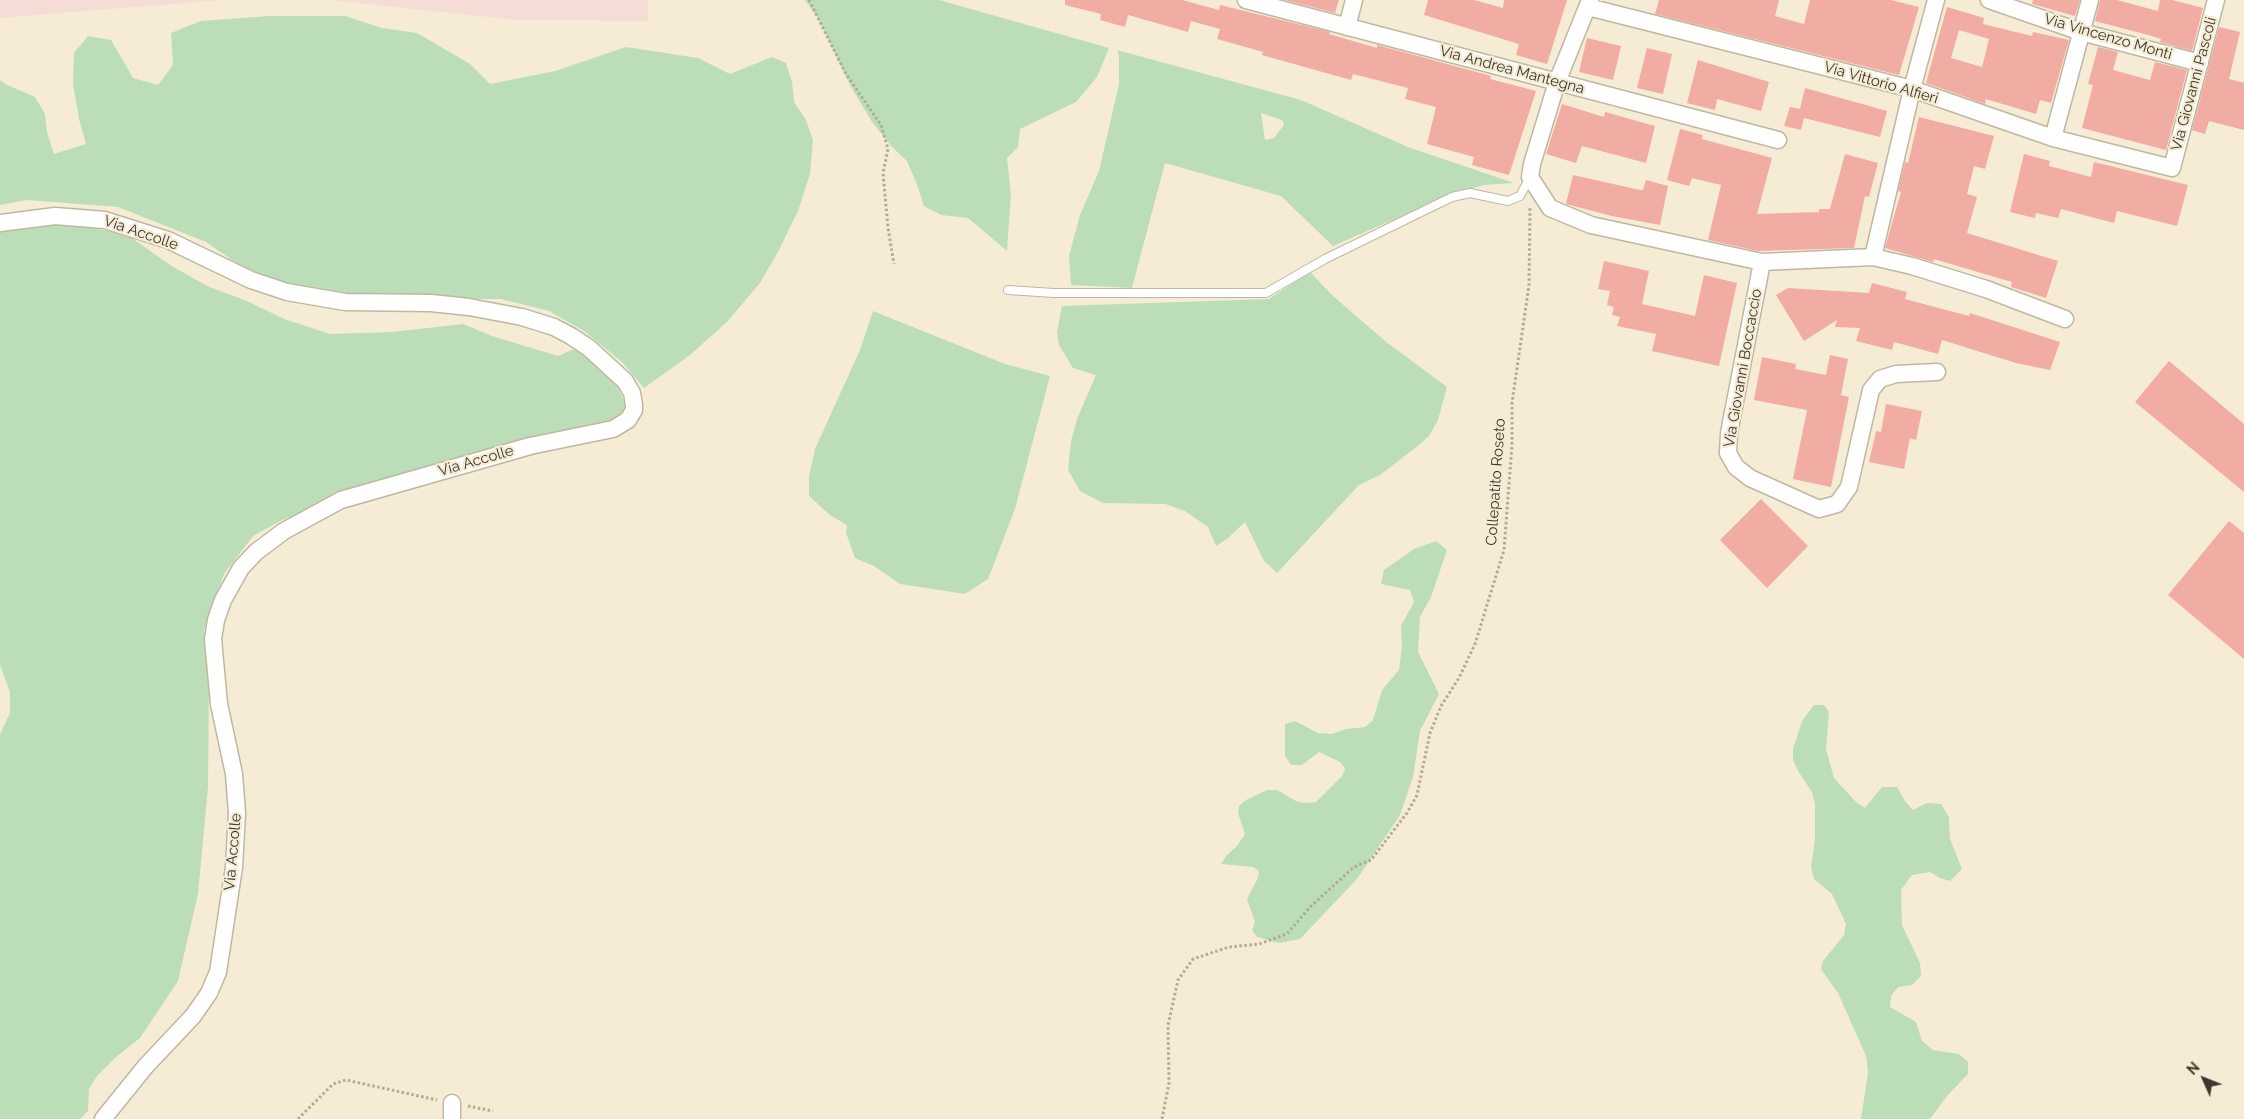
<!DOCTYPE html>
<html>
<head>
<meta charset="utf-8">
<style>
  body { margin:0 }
  #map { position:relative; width:2244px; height:1119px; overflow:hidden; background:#f6ecd5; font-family:Raleway,sans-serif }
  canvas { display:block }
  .north { position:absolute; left:2179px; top:1054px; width:50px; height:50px; -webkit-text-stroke:4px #f6ecd5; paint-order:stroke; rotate:314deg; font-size:14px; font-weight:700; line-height:20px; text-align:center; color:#3c382f }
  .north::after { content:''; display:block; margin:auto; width:18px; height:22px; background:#3c382f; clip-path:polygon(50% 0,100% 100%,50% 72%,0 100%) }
</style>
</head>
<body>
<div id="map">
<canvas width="2244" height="1119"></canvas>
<div class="north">N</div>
</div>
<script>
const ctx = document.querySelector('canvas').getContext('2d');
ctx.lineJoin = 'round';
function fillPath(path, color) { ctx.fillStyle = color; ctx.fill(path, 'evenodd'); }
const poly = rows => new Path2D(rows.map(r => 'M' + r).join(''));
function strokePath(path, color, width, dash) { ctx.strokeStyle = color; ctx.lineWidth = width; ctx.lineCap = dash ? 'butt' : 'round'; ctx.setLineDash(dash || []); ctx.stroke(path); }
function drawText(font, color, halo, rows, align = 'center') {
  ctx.font = font + ' Raleway,sans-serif'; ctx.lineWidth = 4.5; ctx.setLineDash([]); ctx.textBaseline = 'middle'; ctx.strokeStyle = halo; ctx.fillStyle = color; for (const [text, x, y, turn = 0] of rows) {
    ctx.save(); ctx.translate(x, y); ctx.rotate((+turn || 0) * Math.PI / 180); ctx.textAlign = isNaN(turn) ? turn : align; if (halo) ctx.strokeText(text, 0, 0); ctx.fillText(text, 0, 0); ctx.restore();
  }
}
fillPath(poly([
  [0,0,222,0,0,18],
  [329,0,643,0,648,1,648,21,516,20]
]), '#f6dcd7');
fillPath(poly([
  [805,0,939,0,1109,48,1097,77,1076,102,1020,129,1018,147,1007,158,1011,195,1007,251,968,218,941,215,924,206,918,187,907,161,892,147,872,122,850,85,818,18],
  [269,16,345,16,382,28,417,33,470,64,490,84,555,71,626,47,698,58,730,74,772,57,786,63,792,82,794,102,806,120,813,140,810,174,798,211,779,250,760,283,727,322,690,355,644,388,622,362,584,331,549,311,501,299,393,299,309,295,248,271,206,242,118,207,27,200,0,205,0,80,7,85,35,97,45,114,47,132,54,154,86,144,79,119,73,84,74,53,88,36,111,40,133,78,158,85,173,65,171,33,201,21],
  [1117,50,1301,100,1408,147,1514,183,1484,185,1457,192,1333,246,1281,196,1165,163,1132,288,1071,285,1069,256,1080,215,1099,171,1119,84,1119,56],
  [1261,113,1282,120,1284,125,1274,138,1265,140],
  [41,219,126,234,170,265,207,286,247,301,284,319,330,334,392,332,463,324,492,336,558,356,579,347,601,365,618,388,626,406,623,418,370,485,282,520,253,536,224,574,204,631,209,679,208,787,198,894,178,981,140,1038,116,1057,97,1076,89,1089,88,1111,80,1119,0,1119,0,734,10,713,10,692,0,665,0,227],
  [1310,272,1333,296,1385,341,1447,387,1438,420,1429,436,1419,445,1380,475,1359,485,1277,573,1264,561,1245,522,1227,539,1216,546,1208,527,1185,511,1165,504,1103,503,1080,491,1068,470,1071,441,1077,419,1096,375,1073,368,1059,345,1057,332,1062,306,1269,299],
  [873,311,1005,364,1050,376,1015,509,995,561,988,579,965,594,900,584,874,566,855,558,846,533,847,525,830,515,809,496,809,476,815,449,860,350],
  [1436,541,1447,550,1431,597,1420,617,1418,652,1439,694,1420,731,1413,777,1400,815,1357,879,1300,939,1279,943,1257,937,1252,930,1255,922,1247,899,1258,878,1259,872,1254,867,1221,864,1227,855,1237,846,1245,834,1238,813,1239,806,1246,800,1267,790,1277,790,1296,801,1305,803,1316,802,1342,776,1345,769,1340,762,1319,752,1302,765,1291,765,1285,756,1285,724,1295,721,1318,733,1332,734,1346,729,1365,727,1373,720,1382,690,1399,670,1402,646,1401,626,1414,602,1410,590,1381,584,1384,570,1414,549],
  [1814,705,1824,705,1829,712,1826,749,1834,778,1856,802,1865,808,1882,787,1897,787,1905,801,1913,810,1927,803,1941,804,1949,817,1950,839,1962,869,1950,881,1940,878,1930,872,1912,875,1901,890,1902,925,1920,963,1921,976,1912,985,1898,987,1891,996,1890,1007,1916,1022,1922,1041,1933,1050,1959,1054,1968,1062,1968,1074,1947,1096,1930,1119,1861,1119,1868,1073,1866,1056,1838,993,1821,969,1823,961,1844,935,1846,924,1832,894,1814,879,1811,867,1815,839,1815,804,1812,792,1798,771,1793,760,1793,749,1802,721]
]), '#bbdeb8');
fillPath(poly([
  [1065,0,1182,0,1219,10,1220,5,1330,32,1329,34,1377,48,1377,45,1407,53,1491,76,1490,79,1536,91,1509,175,1472,165,1474,157,1427,144,1436,107,1405,99,1408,88,1353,74,1351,80,1262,55,1263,52,1217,39,1220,29,1191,21,1188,32,1128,15,1125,27,1100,20,1101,14,1065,5],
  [1285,0,1339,0,1335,13],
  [1428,0,1474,0,1503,8,1504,0,1567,0,1547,64,1516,55,1519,44,1424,15],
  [1659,0,1779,0,1775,16,1804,24,1810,0,1891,0,1919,7,1899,75,1655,14],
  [2033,0,2080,0,2075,16,2032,4],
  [2100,0,2117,0,2158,11,2160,0,2172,0,2203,8,2192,51,2160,42,2161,39,2152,36,2095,21],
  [1947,7,1984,18,1983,24,2032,36,2033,32,2069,40,2051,103,2040,100,2036,114,1986,99,1985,104,1926,83],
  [1959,30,1989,39,1982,67,1951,58],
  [2219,27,2240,32,2229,79,2244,83,2244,130,2209,121,2205,134,2192,130],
  [1587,38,1621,46,1613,80,1579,72],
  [2098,47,2118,52,2113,70,2150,80,2155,62,2187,70,2166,150,2082,128,2093,85,2088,84],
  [1647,48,1672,54,1663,94,1637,88],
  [1698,60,1769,82,1761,111,1717,99,1715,110,1687,103],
  [1805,88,1887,111,1880,137,1804,118,1801,130,1784,126,1790,107,1800,109],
  [1562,104,1604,117,1605,112,1655,126,1646,163,1582,146,1576,163,1546,154],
  [1919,117,1994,136,1985,169,1974,166,1967,194,1977,197,1967,233,2058,261,2046,298,2011,287,2012,282,1934,259,1933,262,1885,248,1901,192,1898,191,1905,162,1908,163],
  [1680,129,1703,135,1702,139,1772,158,1757,214,1819,212,1819,209,1830,209,1845,154,1878,163,1869,197,1865,196,1854,248,1758,251,1708,240,1721,185,1692,178,1689,186,1667,180],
  [2024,154,2050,161,2049,166,2091,177,2094,162,2188,185,2177,226,2117,211,2114,223,2061,209,2058,218,2036,213,2035,218,2010,212],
  [1573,175,1640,190,1643,190,1646,180,1668,186,1660,225,1612,216,1566,204],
  [1604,261,1649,271,1642,304,1695,316,1704,275,1737,283,1719,366,1652,351,1656,334,1617,326,1620,317,1612,315,1614,307,1607,305,1610,291,1598,289],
  [1872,283,1907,292,1905,299,1969,316,1970,313,2060,342,2050,370,2016,363,1942,340,1938,354,1894,342,1892,350,1856,341,1860,328,1835,327,1837,320,1804,341,1776,295,1788,288,1869,293],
  [1830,355,1848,359,1841,395,1849,397,1831,487,1793,479,1807,410,1754,400,1762,357,1796,364,1795,369,1826,375],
  [2169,361,2244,424,2244,492,2135,402],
  [1886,404,1922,411,1916,440,1910,438,1904,469,1869,462,1876,431,1881,432],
  [1761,499,1808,546,1767,588,1720,540],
  [2229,521,2244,533,2244,659,2168,595]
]), '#f1aca3');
const lane = poly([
  [1008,290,1054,293,1266,293,1325,259,1452,197,1470,193,1508,201,1520,196,1529,179]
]);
const street = poly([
  [1246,0,1778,140],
  [1590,0,1557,82,1532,164,1530,177,1550,208,1591,225,1762,262,1873,257,1912,266,1986,289,2065,319],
  [1989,0,2081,32,2200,63],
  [1588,7,1912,89,2053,138,2172,168,2216,0],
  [1347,27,1354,0],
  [2053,138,2090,0],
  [0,223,55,216,105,220,168,240,251,280,287,292,345,302,431,303,469,307,522,317,554,327,571,336,589,348,625,381,632,393,634,405,634,410,628,420,613,429,530,446,341,500,284,531,256,552,241,568,223,600,216,620,213,639,219,704,234,774,237,813,234,867,218,972,209,993,193,1016,145,1067,103,1119],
  [1873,257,1912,89,1936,0],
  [1762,262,1729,433,1728,453,1736,467,1750,478,1819,509,1837,504,1849,487,1871,390,1880,379,1896,374,1937,372],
  [452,1119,452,1103]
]);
strokePath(lane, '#c0b7a1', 10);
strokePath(street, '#c0b7a1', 19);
strokePath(poly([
  [809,0,846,74,881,125,888,149,883,173,888,228,894,264],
  [468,1106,493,1111],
  [298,1119,333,1084,346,1080,437,1100],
  [1162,1119,1169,1083,1168,1025,1178,980,1193,959,1229,947,1259,944,1287,934,1310,907,1354,867,1371,860,1407,813,1417,795,1430,733,1441,706,1459,678,1475,644,1504,550,1512,445,1512,403,1529,285,1530,208]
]), '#b2aa98', 3, [2.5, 2.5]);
strokePath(lane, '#fff', 8);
strokePath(street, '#fff', 16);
drawText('15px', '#3c382f', '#f6ecd5', [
  ["Via Vincenzo Monti",2108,37,16],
  ["Via Andrea Mantegna",1512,70,15],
  ["Via Vittorio Alfieri",1881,83,16],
  ["Via Giovanni Pascoli",2194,84,-75],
  ["Via Accolle",141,233,19],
  ["Via Giovanni Boccaccio",1743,368,-80],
  ["Via Accolle",476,461,-16],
  ["Collepatito Roseto",1496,482,-86],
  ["Via Accolle",233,852,-85]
]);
</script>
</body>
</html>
